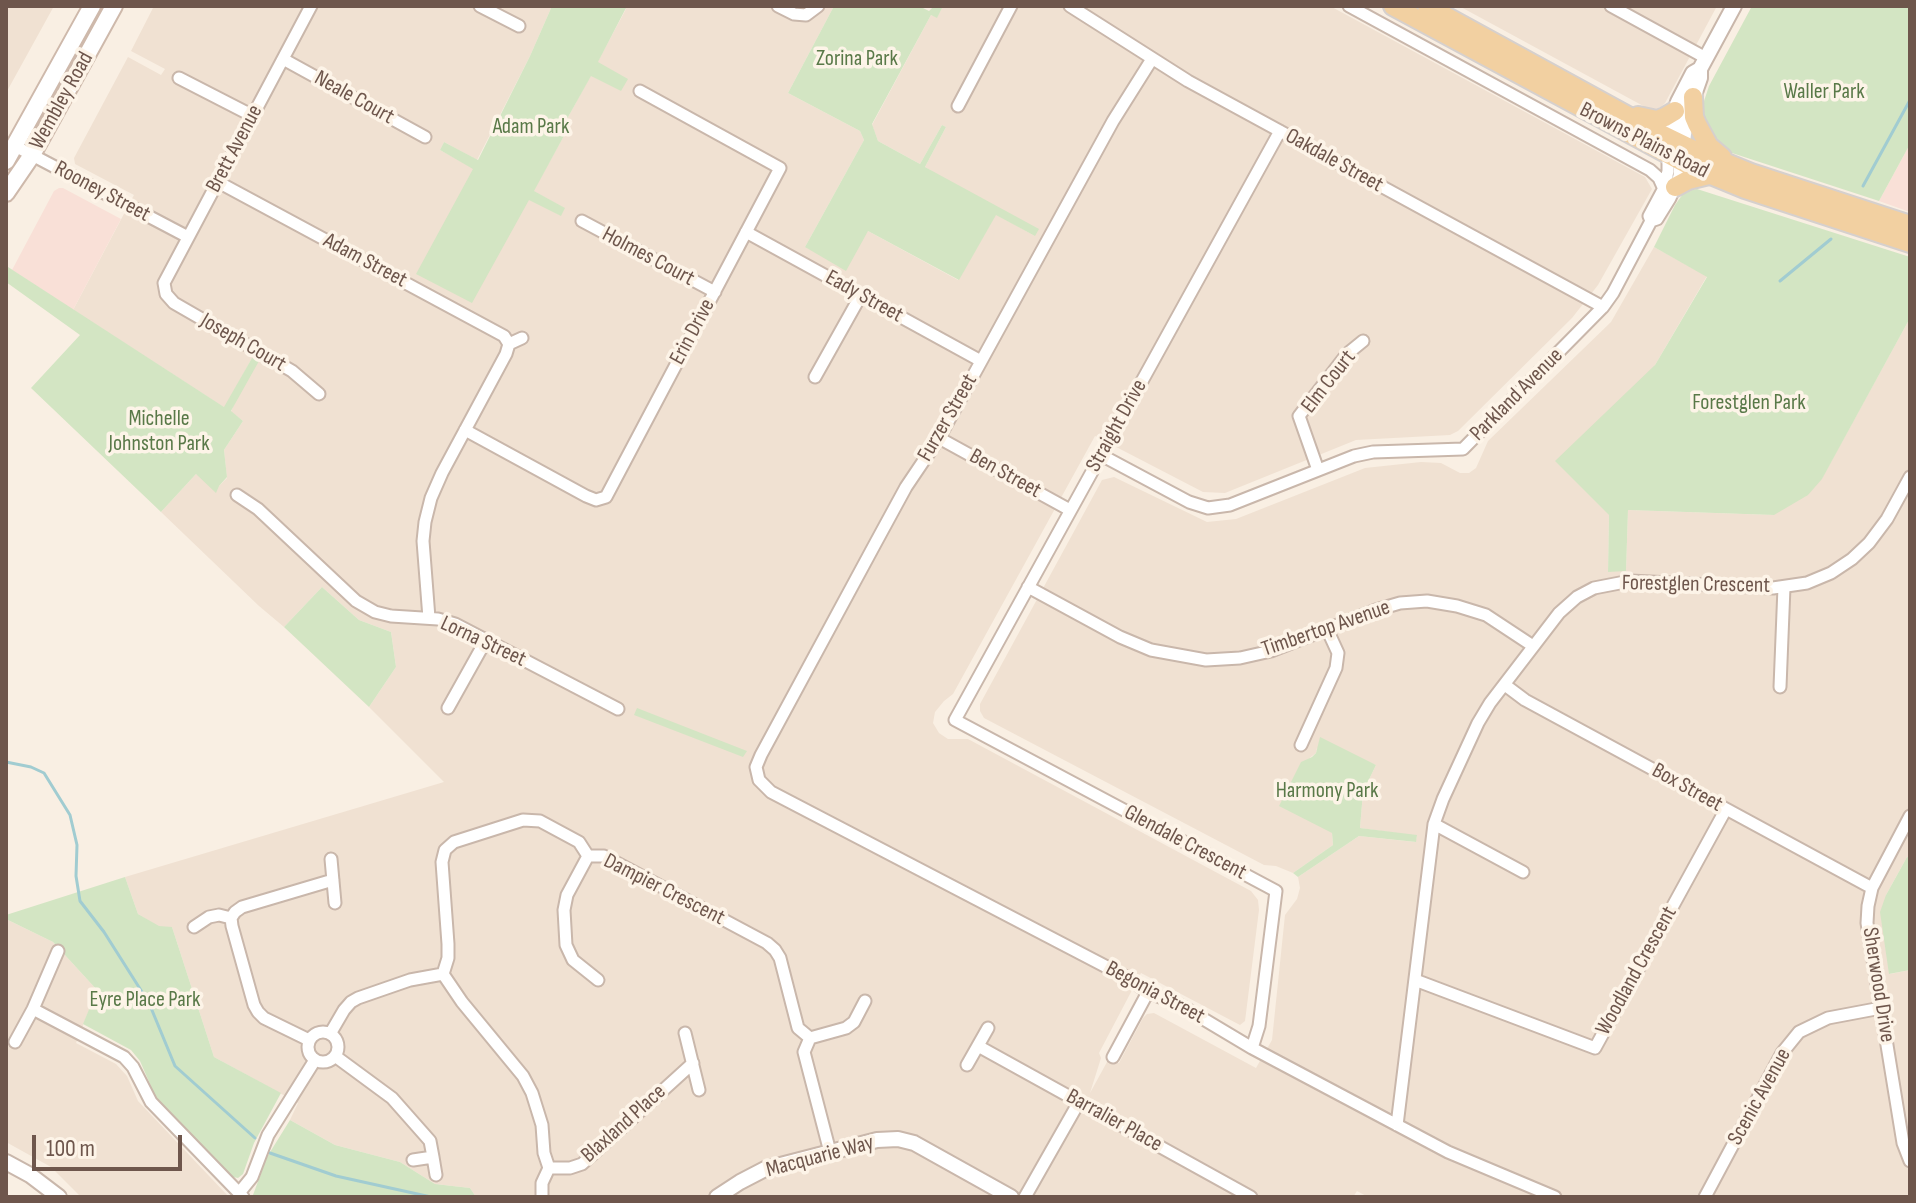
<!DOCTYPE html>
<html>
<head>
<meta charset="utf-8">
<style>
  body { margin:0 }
  #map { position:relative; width:1916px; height:1203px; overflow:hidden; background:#f9efe3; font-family:"Sofia Sans Condensed",sans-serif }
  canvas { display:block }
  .frame { position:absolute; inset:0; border:8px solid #6e564c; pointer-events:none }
  .scale { position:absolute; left:32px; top:1135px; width:150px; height:36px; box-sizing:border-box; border:4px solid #6e564c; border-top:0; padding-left:10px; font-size:24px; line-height:28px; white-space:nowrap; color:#6e564c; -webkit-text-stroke:6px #fdf4e8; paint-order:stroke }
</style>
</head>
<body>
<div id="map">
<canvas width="1916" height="1203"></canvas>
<div class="frame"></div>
<div class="scale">100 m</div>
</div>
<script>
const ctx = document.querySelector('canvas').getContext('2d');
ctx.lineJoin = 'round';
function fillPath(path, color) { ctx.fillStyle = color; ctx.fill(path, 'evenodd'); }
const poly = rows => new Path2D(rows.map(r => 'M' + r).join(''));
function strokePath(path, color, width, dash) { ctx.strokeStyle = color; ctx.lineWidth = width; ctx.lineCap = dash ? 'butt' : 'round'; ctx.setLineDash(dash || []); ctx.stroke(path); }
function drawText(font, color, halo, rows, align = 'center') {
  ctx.font = font + ' "Sofia Sans Condensed",sans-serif'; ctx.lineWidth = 7; ctx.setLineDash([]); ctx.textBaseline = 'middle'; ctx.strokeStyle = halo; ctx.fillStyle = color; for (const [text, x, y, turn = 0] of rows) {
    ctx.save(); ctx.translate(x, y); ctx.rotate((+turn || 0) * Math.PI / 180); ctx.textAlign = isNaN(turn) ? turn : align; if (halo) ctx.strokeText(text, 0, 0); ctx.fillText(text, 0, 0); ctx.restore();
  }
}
fillPath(poly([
  [6,6,54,6,6,93],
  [154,6,552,6,530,56,477,160,444,142,440,150,560,215,564,208,533,191,565,134,567,119,591,75,627,80,597,63,626,9,622,6,834,6,788,93,860,131,864,140,805,247,868,231,958,280,996,214,1035,236,925,167,946,127,942,125,920,164,878,141,872,125,931,15,937,17,943,6,1330,6,1645,177,1652,189,1598,285,1572,318,1458,431,1450,435,1356,440,1225,493,1203,492,1095,436,953,694,944,701,935,712,933,723,939,733,948,739,968,739,1251,891,1258,900,1259,910,1245,1021,1240,1025,1141,973,1099,1053,1101,1058,1090,1093,1107,1062,1119,1063,1143,1018,1147,1014,1154,1013,1256,1068,1272,1040,1285,915,1297,899,1300,888,1298,877,1359,836,1415,842,1417,836,1360,828,1363,792,1376,765,1317,748,1316,753,1307,760,1332,833,1333,845,1293,873,1276,866,1264,865,984,718,980,711,980,704,1102,480,1114,477,1207,522,1236,519,1365,468,1421,462,1441,463,1460,473,1469,473,1476,468,1488,441,1611,322,1654,247,1707,276,1655,365,1609,515,1608,571,1626,571,1628,510,1773,515,1822,478,1910,318,1910,858,1907,857,1886,895,1890,974,1910,970,1910,1197,1368,1197,1357,1191,1353,1197,476,1197,470,1188,435,1184,400,1162,335,1145,290,1120,298,1103,214,1057,172,927,159,927,138,914,125,877,444,782,369,707,396,667,391,632,359,620,322,587,284,627,259,606,161,512,196,474,219,486,227,478,224,450,243,421,231,412,252,358,225,408,73,310,134,195,75,164,74,158,128,57,161,75,165,69,131,51],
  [1459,6,1717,6,1665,103,1661,107,1655,109,1647,108],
  [6,919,53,942,97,990,76,1043,116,1064,127,1076,138,1101,229,1197,81,1197,51,1167,6,1142]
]), '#f0e1d2');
fillPath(poly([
  [1910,144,1910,212,1879,201],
  [59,188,63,188,121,219,73,310,12,270,54,191]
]), '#f9e0d7');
fillPath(poly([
  [552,6,622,6,626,8,598,62,628,79,621,91,591,76,567,119,565,134,534,191,565,208,561,216,529,200,472,303,416,274,473,169,440,150,444,142,478,160,530,56],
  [834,6,919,6,929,11,934,6,943,6,937,18,931,15,872,124,878,141,920,164,942,125,946,127,925,167,1039,229,1035,236,996,215,959,280,868,231,846,271,805,247,864,140,860,131,788,93],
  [1752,6,1910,6,1910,144,1879,201,1732,153,1712,141,1702,115,1703,104,1709,86],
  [1697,189,1910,257,1910,318,1822,479,1808,495,1774,515,1628,510,1626,571,1608,572,1609,515,1555,461,1655,365,1707,277,1654,247,1675,205,1685,191],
  [8,267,224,407,252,358,259,361,231,411,243,421,224,450,227,477,219,486,216,493,196,474,161,512,31,388,80,335,6,282,6,269],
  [322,587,359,620,391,632,396,667,369,707,284,627],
  [637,708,747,751,743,757,634,715],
  [1320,737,1376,765,1363,792,1360,828,1417,835,1416,842,1359,836,1298,877,1293,873,1333,845,1332,833,1279,806,1301,762,1312,757,1316,753],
  [1907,857,1910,858,1910,970,1889,974,1880,912,1886,895],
  [125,877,138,914,159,926,172,927,214,1057,281,1093,254,1143,243,1174,238,1178,233,1177,156,1098,140,1061,131,1050,83,1024,97,990,53,942,6,919,6,915],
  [290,1120,335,1145,400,1162,435,1184,470,1188,476,1197,255,1197,253,1195,267,1157]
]), '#d3e5c3');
strokePath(poly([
  [1863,186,1910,100],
  [1780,281,1831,239],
  [6,762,31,767,44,773,70,815,77,845,76,876,80,901,104,932,149,1003,175,1066,255,1138],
  [270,1153,336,1176,431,1197]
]), '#a1ccd1', 3);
const minor = poly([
  [311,6,164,283,166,294,174,303,292,371,319,394],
  [480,6,519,26],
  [778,6,794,14,806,15,818,6],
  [1070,6,1188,81,1603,307],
  [1349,6,1650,170,1659,178,1663,187],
  [1611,6,1706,58],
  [283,59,425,137],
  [1152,59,1113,121,939,438,906,487,875,544,761,755,756,767,759,780,771,792,1126,977,1148,992,1180,1005,1252,1048,1448,1152,1555,1197],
  [179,78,253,116],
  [958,106,1011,6],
  [15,146,188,237],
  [218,182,504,336,509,344,506,354,442,473,431,498,425,522,423,541,429,618],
  [582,221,715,292],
  [1651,221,1657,219,1670,198,1679,177,1680,162],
  [746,232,981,361],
  [509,344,522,338],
  [815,377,861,295],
  [465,430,586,496,596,500,606,497,780,168,640,91],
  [939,438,1070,510],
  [1101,455,1189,502,1208,508,1230,505,1354,456,1373,452,1463,449,1603,307,1613,293,1651,221,1649,216,1664,188,1668,171,1668,155],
  [1318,470,1299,416,1347,354,1363,341],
  [237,495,258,509,356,601,375,612,391,616,438,619,455,624,618,709],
  [1028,587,1120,637,1151,650,1206,660,1240,658,1271,651,1376,610,1400,603,1427,601,1457,606,1486,615,1533,646],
  [1505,685,1525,700,1872,888],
  [1780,687,1784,587],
  [448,708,486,640],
  [1301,745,1336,668,1338,653,1327,629],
  [1910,816,1872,888,1868,906,1867,923,1903,1143,1910,1161],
  [1434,824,1523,872],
  [588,856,567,895,564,910,566,945,573,960,598,980],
  [331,859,335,903],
  [194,927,209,917,219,915,231,918],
  [1415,980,1595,1048,1726,809],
  [33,1009,124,1057,133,1067,151,1102,243,1197],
  '308 1047a15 15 0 1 1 30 0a15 15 0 1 1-30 0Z',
  [685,1033,699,1090],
  [330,1034,344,1010,351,1002,358,998,410,980,443,974],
  [810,1038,846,1028,854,1022,865,1001],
  [309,1040,264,1018,258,1012,254,1005,232,926,231,918,235,912,242,907,333,880],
  [15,1042,33,1009,58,951],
  [978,1046,1251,1197],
  [1252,1048,1259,1026,1276,891,955,720,1280,131],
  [335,1056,392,1098,430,1141,433,1157],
  [1113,1057,1148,992],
  [967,1065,988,1028],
  [1397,1125,1434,824,1443,799,1478,723,1490,703,1559,613,1577,597,1594,588,1630,581,1773,588,1807,583,1831,573,1852,559,1869,543,1887,519,1910,477],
  [413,1160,433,1157,436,1175],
  [549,1168,570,1168,582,1164,693,1063],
  [239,1193,252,1177,268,1135,315,1060],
  [542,1197,542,1183,549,1168,544,1153,542,1125,532,1093,523,1076,462,1002,443,974,448,958,448,944,442,862,445,850,454,842,523,820,540,821,579,842,588,856,604,856,767,943,775,950,780,958,798,1028,810,1038,804,1052,830,1152],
  [1025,1197,1079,1102],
  [1705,1197,1782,1053,1799,1032,1828,1018,1881,1008]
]);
const tertiary = poly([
  [1669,147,1675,111,1678,102,1693,73,1700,69,1734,6],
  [1681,154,1687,115,1700,78,1700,69],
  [6,1162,30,1175,59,1197],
  [717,1197,740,1182,765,1169,877,1140,898,1139,914,1143,1011,1197]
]);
const secondary = poly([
  [6,161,92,6],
  [6,193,32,155,114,6]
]);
const primary = poly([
  [1393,6,1694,168,1745,189,1910,243],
  [1427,6,1657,132,1692,149,1751,173,1910,225],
  [1693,97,1694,117,1697,124,1709,146,1722,157],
  [1638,116,1657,120,1665,117,1675,111],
  [1675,187,1688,180,1709,175]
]);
strokePath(minor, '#c9b7ab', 15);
strokePath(tertiary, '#c9b7ab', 18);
strokePath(secondary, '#ceb9ab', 20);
strokePath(primary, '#d6d0cd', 22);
strokePath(minor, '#fff', 11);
strokePath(tertiary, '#fff', 14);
strokePath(secondary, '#fff', 16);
strokePath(primary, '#f2d0a1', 18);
drawText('22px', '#597948', '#fdf4e8', [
  ["Zorina Park",857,59],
  ["Waller Park",1824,92],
  ["Adam Park",531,127],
  ["Forestglen Park",1749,403],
  ["Michelle",159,419],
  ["Johnston Park",159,444],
  ["Harmony Park",1327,791],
  ["Eyre Place Park",145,1000]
]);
drawText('22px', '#6e564c', '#fdf4e8', [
  ["Neale Court",354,98,29],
  ["Wembley Road",62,101,-61],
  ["Browns Plains Road",1644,141,27],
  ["Brett Avenue",235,149,-62],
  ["Oakdale Street",1334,161,29],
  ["Rooney Street",102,192,28],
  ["Holmes Court",648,257,28],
  ["Adam Street",365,261,28],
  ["Eady Street",864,297,29],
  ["Erin Drive",693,332,-62],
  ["Joseph Court",243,343,30],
  ["Elm Court",1329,382,-52],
  ["Parkland Avenue",1517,395,-45],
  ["Furzer Street",948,418,-60],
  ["Straight Drive",1117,426,-61],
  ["Ben Street",1005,474,29],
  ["Forestglen Crescent",1696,585,1],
  ["Timbertop Avenue",1326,629,-19],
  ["Lorna Street",483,642,25],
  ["Box Street",1687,788,29],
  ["Glendale Crescent",1185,843,28],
  ["Dampier Crescent",664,890,27],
  ["Woodland Crescent",1637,971,-61],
  ["Sherwood Drive",1878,985,81],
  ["Begonia Street",1155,993,28],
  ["Scenic Avenue",1760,1097,-61],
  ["Barralier Place",1114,1121,29],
  ["Blaxland Place",624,1124,-42],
  ["Macquarie Way",820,1157,-15]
]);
</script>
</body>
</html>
